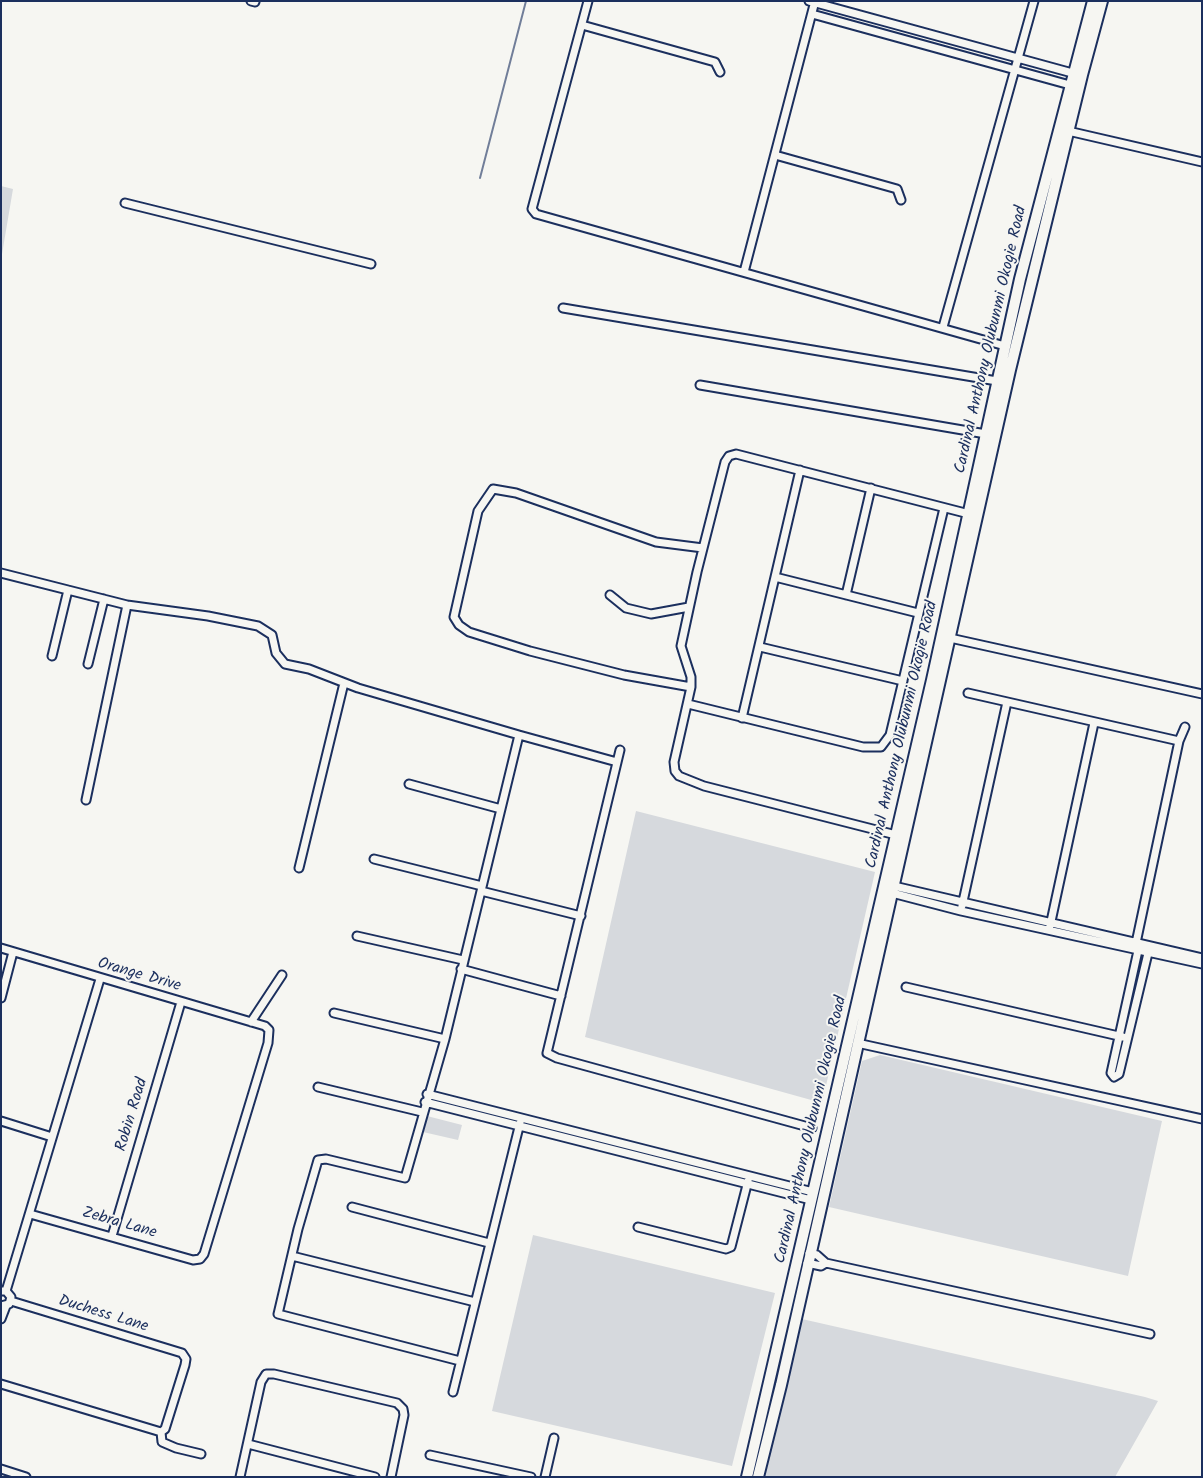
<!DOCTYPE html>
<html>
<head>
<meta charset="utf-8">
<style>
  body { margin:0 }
  #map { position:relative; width:1203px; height:1478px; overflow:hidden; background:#f6f6f2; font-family:Kalam,sans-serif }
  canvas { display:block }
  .frame { position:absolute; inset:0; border:2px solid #1b2f5e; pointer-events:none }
</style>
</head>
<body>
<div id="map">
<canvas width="1203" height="1478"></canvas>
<div class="frame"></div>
</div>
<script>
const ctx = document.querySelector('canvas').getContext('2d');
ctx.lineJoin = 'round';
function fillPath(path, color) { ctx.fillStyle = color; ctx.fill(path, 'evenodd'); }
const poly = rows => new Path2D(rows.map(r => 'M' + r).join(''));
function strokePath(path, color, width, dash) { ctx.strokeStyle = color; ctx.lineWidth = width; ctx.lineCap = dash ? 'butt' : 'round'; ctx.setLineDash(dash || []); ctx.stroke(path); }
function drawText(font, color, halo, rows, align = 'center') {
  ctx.font = font + ' Kalam,sans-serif'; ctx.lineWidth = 4; ctx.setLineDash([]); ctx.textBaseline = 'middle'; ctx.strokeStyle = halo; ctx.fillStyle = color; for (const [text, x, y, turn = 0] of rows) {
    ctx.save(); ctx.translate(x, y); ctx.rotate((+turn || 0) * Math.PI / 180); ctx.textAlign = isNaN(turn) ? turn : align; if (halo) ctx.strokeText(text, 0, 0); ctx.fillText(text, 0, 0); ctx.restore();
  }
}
fillPath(poly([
  [1,186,13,189,1,260],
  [636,811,875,872,822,1103,585,1037],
  [880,1055,1162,1121,1128,1276,829,1207,862,1061],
  [427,1116,462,1125,458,1140,423,1132],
  [533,1235,775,1293,732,1466,492,1411],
  [802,1319,1145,1397,1158,1401,1115,1477,765,1477]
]), '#d6d9dd');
strokePath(poly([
  [480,178,526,1]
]), '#717e99', 2);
const street = poly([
  [251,1,255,2],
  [588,1,532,209,536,214,1005,346],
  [809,1,1076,74],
  [812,14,1070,85],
  [582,25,715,62,720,72],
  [1068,131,1202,162],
  [775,155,897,189,901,200],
  [125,203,371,264],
  [744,272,815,1],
  [563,308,997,381],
  [943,327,1034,1],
  [700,385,986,434],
  [1,573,127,605,208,616,258,626,272,635,276,653,285,664,309,669,358,688,519,735,445,1039,405,1178,326,1159,318,1160,298,1229,278,1314,460,1361],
  [775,577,918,613],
  [610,595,626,608,651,614,689,607],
  [846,595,871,488],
  [950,638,1202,694],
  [760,647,903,681],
  [52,656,68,590],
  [88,664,104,599],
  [691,687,624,675,530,651,469,632,459,625,454,617,478,511,493,489,516,493,656,542,703,548],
  [968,693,1179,741],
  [688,704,863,747,881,747,890,735,944,508],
  [742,718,800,470],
  [519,735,617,762],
  [620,750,547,1053,557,1058,812,1128],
  [409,784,501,809],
  [86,800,127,605],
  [896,835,704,786,679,776,675,771,674,762,691,687,691,677,681,646,697,572,725,462,729,456,736,454,973,515],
  [374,859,482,886],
  [299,868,344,683],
  [894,886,1202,958],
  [481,891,581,916],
  [892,893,961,911,1202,964],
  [962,906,1007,702],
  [1050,926,1094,723],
  [357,936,463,960],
  [1136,943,1179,741,1185,727],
  [1139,946,1111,1073,1114,1077,1119,1074,1149,949],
  [1,948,265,1026,269,1030,268,1043,204,1254,200,1259,193,1260,30,1214],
  [461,969,561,996],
  [906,987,1123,1037],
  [1,998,13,952],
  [334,1013,445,1039],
  [251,1022,282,975],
  [857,1043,1202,1119],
  [318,1087,422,1112],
  [427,1094,813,1192],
  [425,1102,811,1200],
  [1,1121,52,1137],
  [352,1207,489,1243],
  [638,1227,726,1249,731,1247,748,1181],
  [112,1236,181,1002],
  [809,1253,817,1255,826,1263,1150,1334],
  [292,1256,475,1302],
  [807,1263,821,1266,826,1263],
  [1,1291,6,1291,11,1297,9,1304,1,1306],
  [6,1291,100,979],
  [11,1301,182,1353,186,1359,185,1365,165,1429,161,1432,162,1442,176,1448,201,1454],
  [1,1319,6,1306],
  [1,1384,161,1432],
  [453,1392,520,1123],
  [248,1444,375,1477],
  [430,1455,531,1477],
  [1,1469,26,1477],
  [240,1477,261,1382,266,1374,274,1374,397,1403,403,1409,404,1415,391,1477],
  [545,1477,554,1438]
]);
const secondary = poly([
  [747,1477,932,680,1020,279,1093,1],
  [758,1477,781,1385,1010,370,1082,75,1102,1]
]);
strokePath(street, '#1b2f5e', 11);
strokePath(secondary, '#1b2f5e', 14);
strokePath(street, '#f6f6f2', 7);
strokePath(secondary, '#f6f6f2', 10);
drawText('16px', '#1b2f5e', '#f6f6f2', [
  ["Cardinal Anthony Olubunmi Okogie Road",992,340,-77],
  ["Cardinal Anthony Olubunmi Okogie Road",903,735,-77],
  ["Orange Drive",139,976,16],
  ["Robin Road",133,1115,-73],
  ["Cardinal Anthony Olubunmi Okogie Road",812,1130,-77],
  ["Zebra Lane",119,1224,16],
  ["Duchess Lane",103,1315,17]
]);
</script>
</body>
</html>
